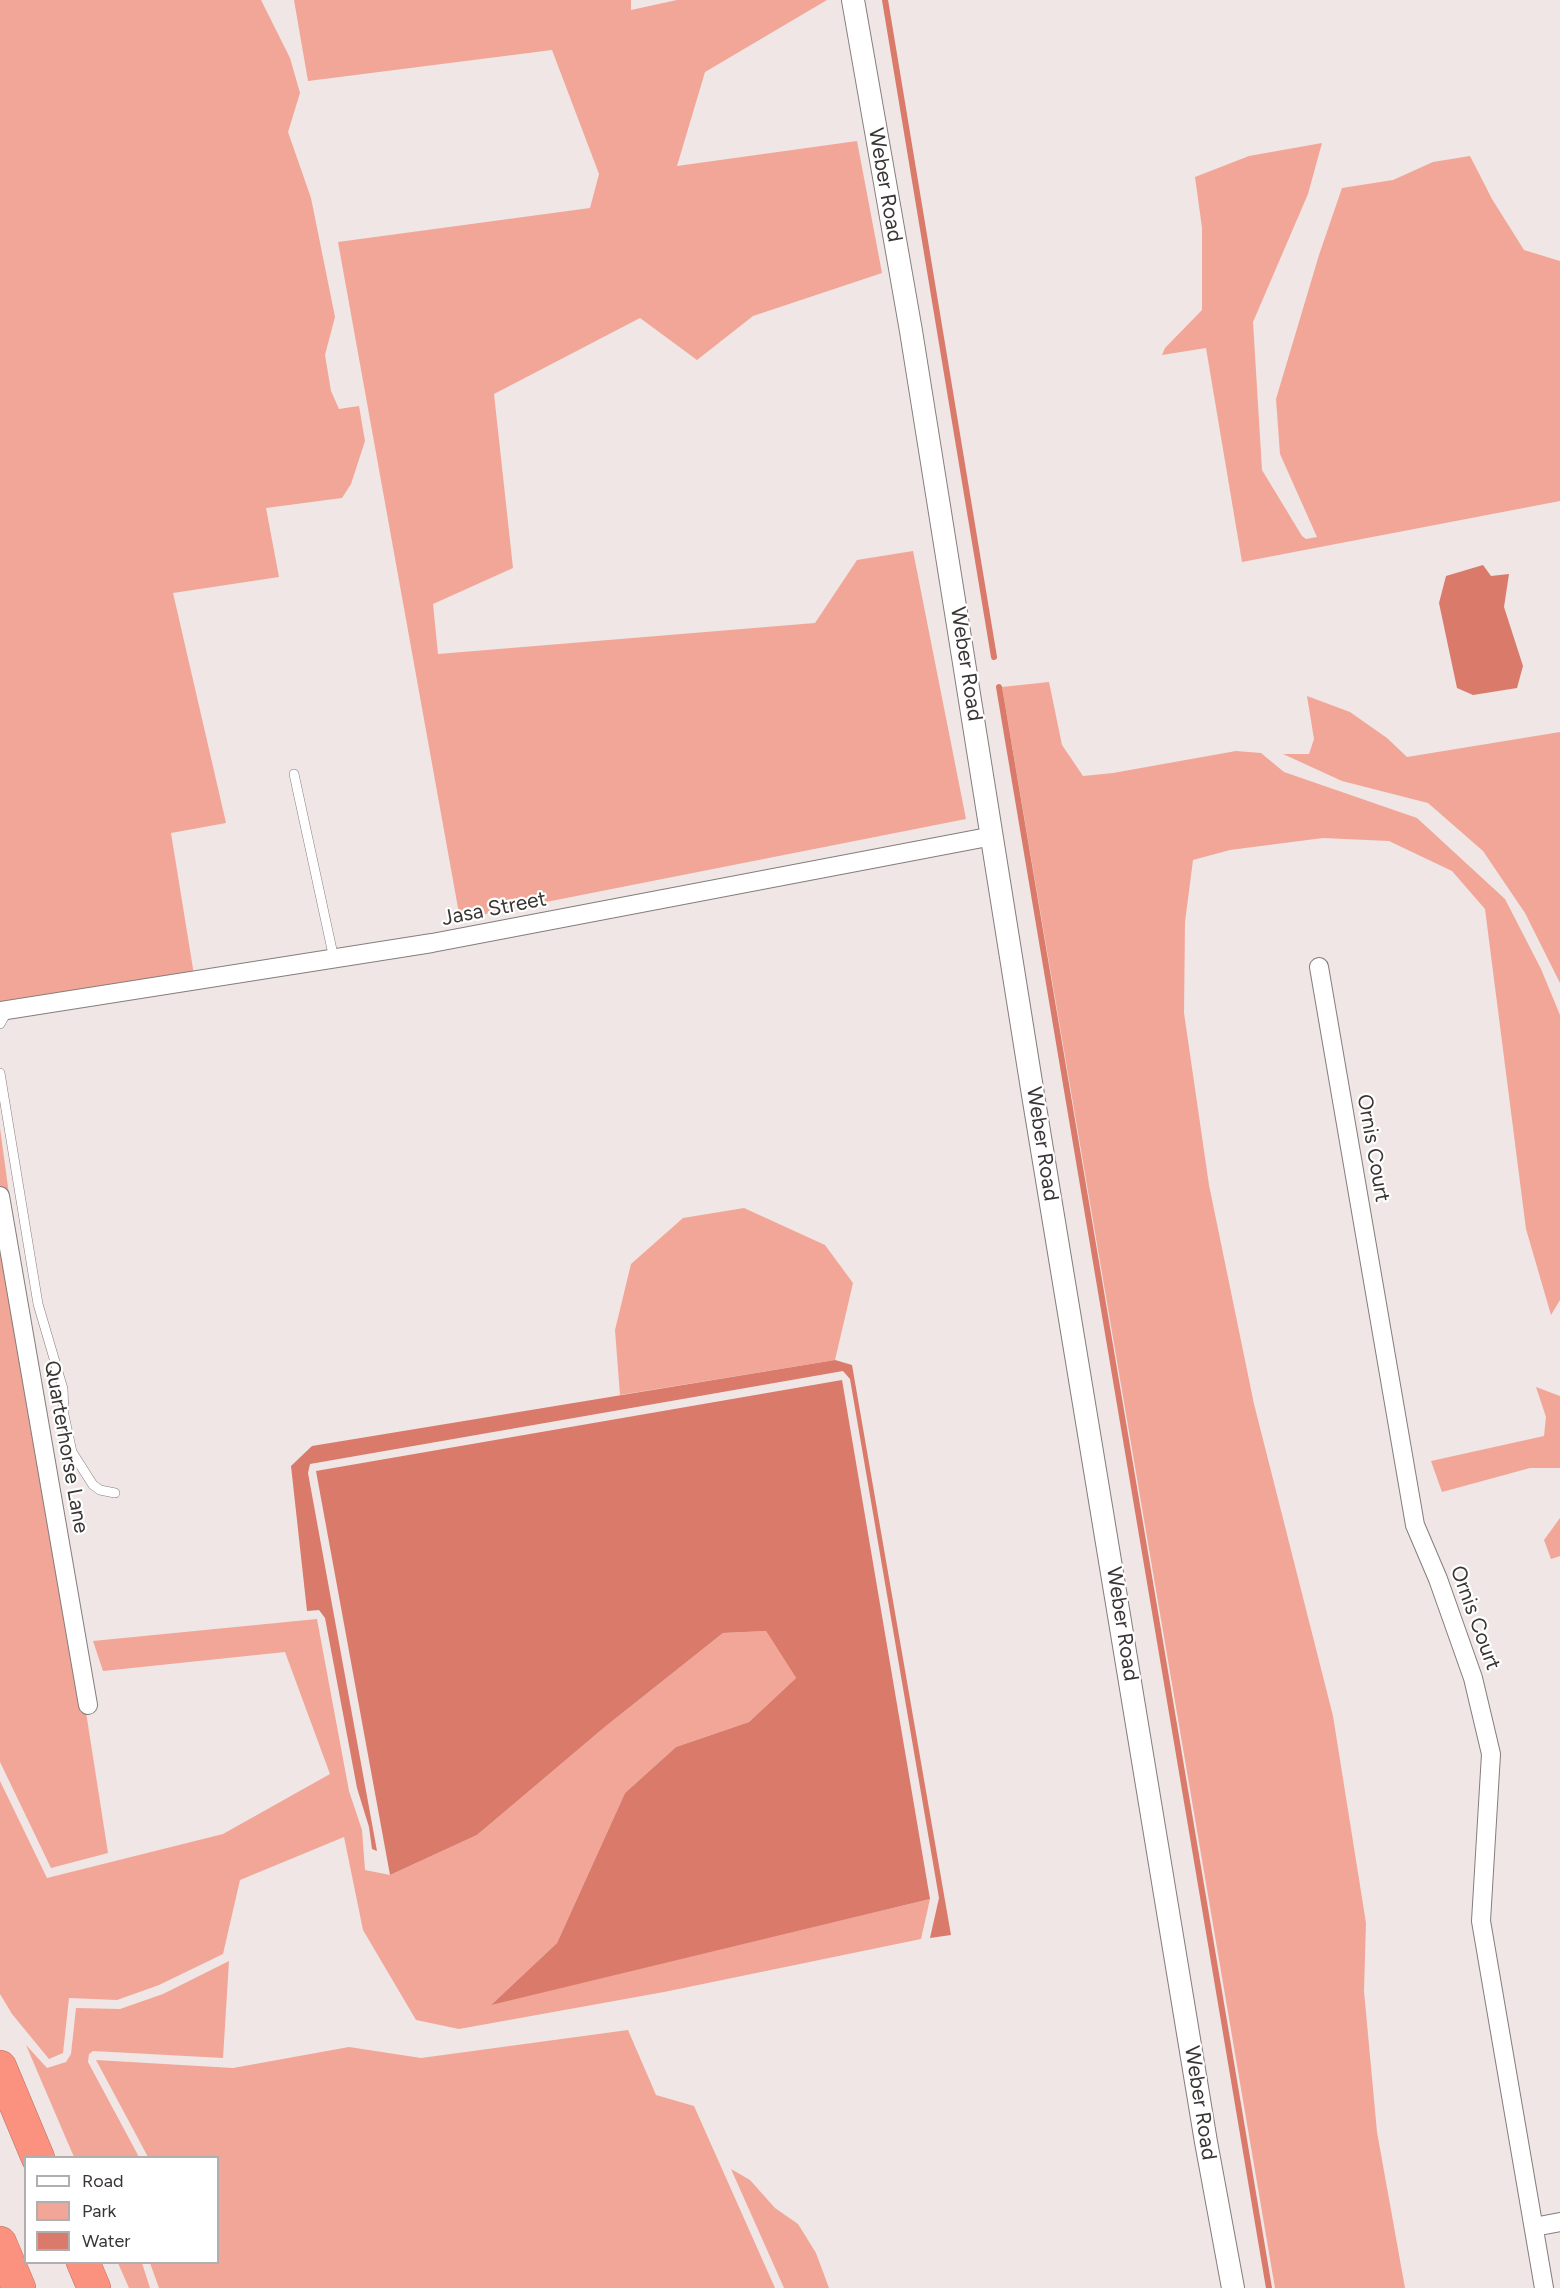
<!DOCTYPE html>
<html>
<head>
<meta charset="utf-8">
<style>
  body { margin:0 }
  #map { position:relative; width:1560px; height:2288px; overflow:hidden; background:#efe6e5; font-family:Figtree,sans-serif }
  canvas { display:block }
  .legend { position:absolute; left:24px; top:2156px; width:195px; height:108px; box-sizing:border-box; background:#fff; border:2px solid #b0aeae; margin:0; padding:8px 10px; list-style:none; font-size:18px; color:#393535 }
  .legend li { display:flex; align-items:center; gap:12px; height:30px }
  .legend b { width:30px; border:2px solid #b0aeae }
</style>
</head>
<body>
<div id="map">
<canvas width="1560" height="2288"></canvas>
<ul class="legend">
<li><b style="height:8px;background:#fff"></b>Road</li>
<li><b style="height:16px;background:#f2a697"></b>Park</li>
<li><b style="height:16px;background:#d97a6a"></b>Water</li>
</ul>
</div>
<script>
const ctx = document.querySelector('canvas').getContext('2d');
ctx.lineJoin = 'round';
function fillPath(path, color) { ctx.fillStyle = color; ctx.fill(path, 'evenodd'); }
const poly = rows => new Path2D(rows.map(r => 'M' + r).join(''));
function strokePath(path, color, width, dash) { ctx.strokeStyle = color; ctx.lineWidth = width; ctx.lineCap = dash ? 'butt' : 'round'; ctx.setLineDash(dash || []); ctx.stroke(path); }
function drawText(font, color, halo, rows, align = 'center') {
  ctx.font = font + ' Figtree,sans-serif'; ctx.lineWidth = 4.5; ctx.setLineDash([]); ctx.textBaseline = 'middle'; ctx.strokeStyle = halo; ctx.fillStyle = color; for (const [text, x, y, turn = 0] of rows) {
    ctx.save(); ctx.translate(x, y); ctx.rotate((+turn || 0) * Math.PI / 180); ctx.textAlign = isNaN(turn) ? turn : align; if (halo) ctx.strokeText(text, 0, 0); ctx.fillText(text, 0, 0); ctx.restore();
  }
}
fillPath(poly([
  [0,0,261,0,290,58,300,93,288,132,311,198,335,317,325,355,331,391,339,409,359,406,365,441,351,484,342,498,266,508,279,577,173,593,226,823,171,833,194,975,0,1014],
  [294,0,631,0,631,10,677,0,827,0,705,72,677,166,857,141,882,273,753,316,697,360,640,318,494,394,513,568,433,604,438,654,815,623,857,560,913,551,966,819,460,919,338,242,590,208,599,174,552,50,308,81],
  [1322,143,1308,194,1253,322,1262,470,1302,536,1306,539,1317,537,1280,454,1276,399,1319,255,1342,188,1393,180,1433,162,1470,156,1492,199,1524,250,1560,261,1560,501,1242,562,1206,348,1162,355,1165,348,1202,310,1202,228,1195,177,1249,156],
  [1049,682,1062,745,1083,776,1113,773,1236,751,1261,753,1284,772,1417,818,1505,899,1541,969,1560,1015,1560,1300,1551,1315,1526,1229,1485,909,1452,871,1389,841,1323,838,1230,850,1193,860,1185,922,1184,1013,1209,1185,1254,1404,1333,1716,1366,1923,1364,1991,1377,2132,1405,2288,1275,2288,1002,687],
  [1307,696,1350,712,1387,738,1407,757,1560,732,1560,983,1525,913,1483,851,1428,803,1342,781,1283,754,1309,754,1314,739],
  [0,1128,34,1379,108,1853,51,1868,0,1762],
  [744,1208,825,1245,853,1283,835,1360,620,1395,615,1330,631,1264,683,1218],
  [1536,1387,1560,1396,1560,1468,1530,1468,1442,1492,1431,1461,1544,1436,1546,1417],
  [1560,1518,1560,1556,1551,1559,1544,1540],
  [317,1619,349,1791,362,1830,365,1870,390,1875,477,1835,606,1726,723,1633,766,1631,796,1678,749,1722,676,1747,625,1793,557,1943,492,2004,930,1899,921,1939,664,1992,459,2029,416,2020,363,1930,344,1837,240,1880,223,1954,159,1985,117,2000,69,1998,63,2053,49,2059,12,2014,0,1994,0,1781,47,1878,223,1834,330,1774,285,1652,103,1671,93,1641],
  [229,1961,223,2058,93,2051,89,2054,88,2062,139,2157,74,2157,26,2045,47,2068,66,2062,71,2054,76,2008,120,2009,163,1994],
  [628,2030,656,2095,694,2106,775,2288,159,2288,150,2263,218,2262,218,2158,148,2157,96,2060,233,2068,349,2047,421,2058],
  [731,2169,750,2180,775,2208,798,2224,816,2253,829,2288,784,2288],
  [118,2263,142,2263,150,2288,129,2288]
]), '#f2a697');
fillPath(poly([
  [1483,565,1491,576,1509,574,1504,607,1523,666,1517,688,1473,695,1457,688,1439,603,1446,576],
  [835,1360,852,1365,951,1935,930,1938,939,1898,850,1379,843,1371,310,1464,308,1473,377,1851,372,1849,369,1827,357,1788,325,1618,319,1610,307,1611,291,1466,312,1446],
  [842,1380,930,1899,491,2005,557,1943,625,1793,676,1747,749,1722,796,1678,766,1631,723,1633,606,1726,477,1835,390,1875,316,1471]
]), '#d97a6a');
strokePath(poly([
  [885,0,994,657],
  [999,687,1269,2288]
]), '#d97a6a', 6);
const service = poly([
  [294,774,334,959],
  [0,1024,8,1010],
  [0,1073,38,1304,63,1389,64,1415,72,1452,93,1485,100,1490,115,1493]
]);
const minor = poly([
  [1319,967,1415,1525,1438,1579,1473,1678,1491,1754,1481,1921,1544,2288],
  [0,1011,432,943,993,836],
  [0,1196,88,1705],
  [1534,2227,1560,2222]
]);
const tertiary = poly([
  [853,0,911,331,1034,1101,1206,2142,1233,2288]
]);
const motorway = poly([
  [0,2067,38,2158],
  [0,2243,19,2288],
  [83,2262,94,2288]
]);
strokePath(service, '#857d7c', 10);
strokePath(minor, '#857d7c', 20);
strokePath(tertiary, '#857d7c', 24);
strokePath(motorway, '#b77165', 34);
strokePath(service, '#fff', 9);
strokePath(minor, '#fff', 18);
strokePath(tertiary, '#fff', 22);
strokePath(motorway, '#fb917f', 33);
drawText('21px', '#393535', '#fff', [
  ["Weber Road",885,185,80],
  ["Weber Road",966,664,81],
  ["Jasa Street",494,909,-11],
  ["Weber Road",1042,1144,81],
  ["Ornis Court",1373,1148,80],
  ["Quarterhorse Lane",66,1447,80],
  ["Ornis Court",1475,1618,70],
  ["Weber Road",1122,1624,81],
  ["Weber Road",1200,2103,81]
]);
</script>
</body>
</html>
